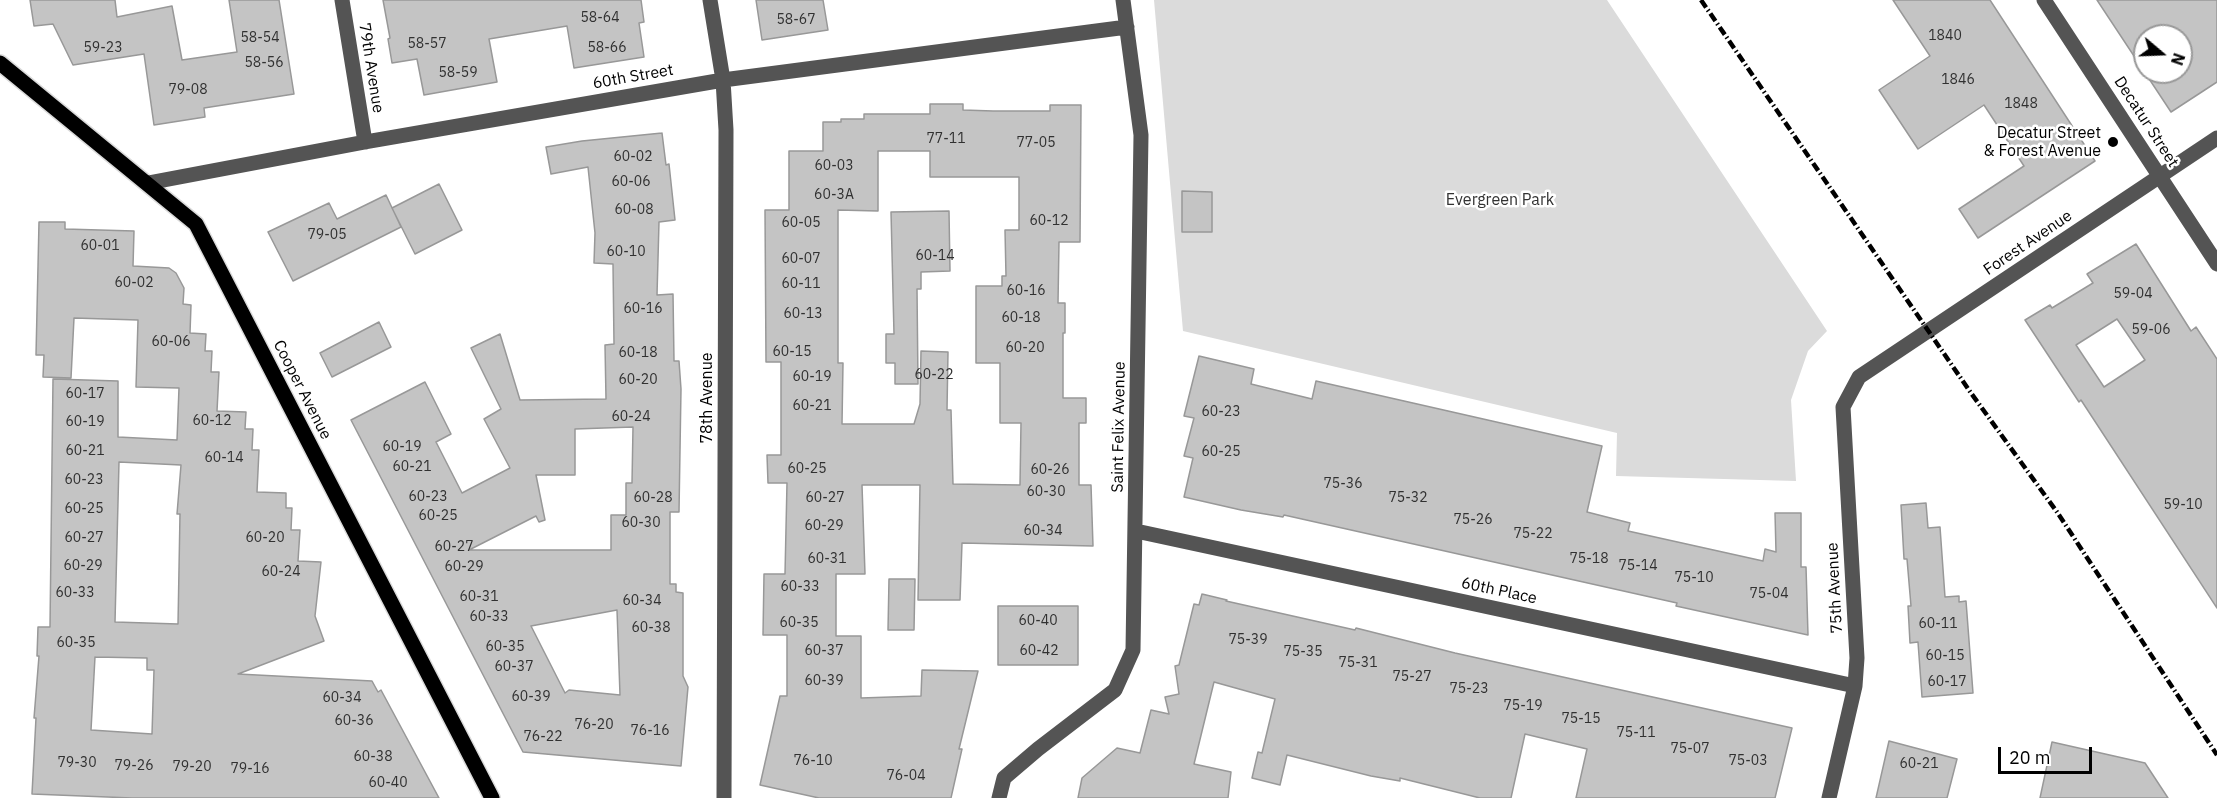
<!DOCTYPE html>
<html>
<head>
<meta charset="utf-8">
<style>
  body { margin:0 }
  #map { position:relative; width:2217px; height:798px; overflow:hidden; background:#fff; font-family:"IBM Plex Sans",sans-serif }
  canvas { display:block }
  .north { position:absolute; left:2133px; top:24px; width:60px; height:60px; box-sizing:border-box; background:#fff; border:2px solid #999; border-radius:50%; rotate:109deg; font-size:16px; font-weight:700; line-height:24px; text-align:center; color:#000 }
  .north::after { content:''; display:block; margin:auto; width:21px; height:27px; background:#000; clip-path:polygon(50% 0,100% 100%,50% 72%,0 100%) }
  .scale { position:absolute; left:1998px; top:747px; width:94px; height:27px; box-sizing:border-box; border:3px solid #000; border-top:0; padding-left:8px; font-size:18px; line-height:21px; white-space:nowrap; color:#000; -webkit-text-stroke:4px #fff; paint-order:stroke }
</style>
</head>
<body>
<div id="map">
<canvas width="2217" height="798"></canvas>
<div class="north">N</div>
<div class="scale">20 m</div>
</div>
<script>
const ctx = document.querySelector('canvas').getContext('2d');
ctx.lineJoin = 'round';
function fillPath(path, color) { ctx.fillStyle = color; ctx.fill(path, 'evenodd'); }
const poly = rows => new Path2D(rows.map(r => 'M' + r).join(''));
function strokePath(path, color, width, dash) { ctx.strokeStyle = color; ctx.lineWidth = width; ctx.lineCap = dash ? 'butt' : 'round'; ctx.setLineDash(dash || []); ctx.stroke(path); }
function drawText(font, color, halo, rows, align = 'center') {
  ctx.font = font + ' "IBM Plex Sans",sans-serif'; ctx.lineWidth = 5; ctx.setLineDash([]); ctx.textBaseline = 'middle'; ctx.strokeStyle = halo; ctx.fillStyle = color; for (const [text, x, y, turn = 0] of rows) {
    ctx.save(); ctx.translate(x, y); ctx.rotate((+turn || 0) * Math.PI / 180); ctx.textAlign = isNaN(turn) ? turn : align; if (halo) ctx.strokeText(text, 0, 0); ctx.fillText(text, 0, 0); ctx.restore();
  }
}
fillPath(poly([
  [1154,0,1607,0,1827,331,1808,351,1791,400,1796,481,1616,476,1617,433,1183,331]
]), '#dbdbdb');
const building = poly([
  [30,0,115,0,117,17,172,6,182,60,237,52,229,0,279,0,294,94,204,108,205,117,154,125,144,54,73,65,53,24,34,26,30,0],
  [383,0,641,0,644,22,639,23,644,57,574,68,567,26,489,39,497,82,424,95,417,59,392,63,388,39,390,38,383,0],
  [756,0,823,0,828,30,762,40,756,0],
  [1893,0,1990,0,2095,161,1978,238,1959,209,2024,166,1984,105,1918,149,1879,90,1930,56,1893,0],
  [2097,0,2217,0,2217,82,2171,112,2097,0],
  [2145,36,2181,36,2181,72,2145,72,2145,36],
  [930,104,963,104,963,110,993,111,1050,111,1050,105,1081,105,1080,242,1059,242,1058,303,1065,303,1065,333,1063,333,1063,398,1086,398,1086,423,1079,423,1079,485,1091,485,1093,546,962,543,960,600,918,600,920,485,862,485,865,574,836,574,836,636,861,636,861,698,921,696,922,670,978,671,959,749,962,749,951,798,819,798,760,785,780,696,787,696,787,635,763,635,764,574,785,574,787,483,768,483,767,455,781,455,781,362,766,362,765,210,789,210,789,151,823,151,823,122,841,122,841,119,864,119,864,114,930,114,930,104],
  [878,151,930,151,930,177,1019,177,1019,230,1005,230,1006,276,1002,276,1002,286,976,286,976,363,1000,363,1000,423,1021,423,1020,485,953,484,951,410,947,410,948,352,921,351,920,404,914,424,842,424,843,363,838,363,838,210,878,211,878,151],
  [662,133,666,165,669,164,675,220,659,222,657,295,673,294,674,361,679,361,681,389,679,512,670,512,670,584,676,584,676,592,683,593,683,676,688,687,681,766,523,752,351,420,425,382,451,434,436,442,462,493,510,468,484,419,501,409,471,348,500,334,520,400,606,399,605,345,614,344,613,264,594,263,595,233,588,167,551,174,546,147,582,141,662,133],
  [633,427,632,483,626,483,626,515,611,515,611,550,469,550,536,516,539,522,545,520,536,475,575,475,575,429,633,427],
  [617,610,620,695,569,690,565,693,531,626,617,610],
  [439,184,462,230,415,254,392,208,439,184],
  [1182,191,1212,192,1212,232,1182,232,1182,191],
  [386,195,401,227,293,281,268,232,329,203,337,219,386,195],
  [949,211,950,271,921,272,921,289,917,289,918,384,895,384,895,363,886,363,886,334,894,334,891,212,949,211],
  [39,222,65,222,65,229,134,231,133,266,169,268,176,273,184,288,183,304,191,305,190,333,206,334,205,351,212,351,211,372,219,372,217,411,246,412,245,429,253,429,252,450,259,450,257,492,286,493,286,508,292,508,291,530,300,530,298,561,321,562,315,616,324,641,238,674,372,681,378,692,381,690,439,798,132,798,32,794,36,718,34,718,39,656,37,656,38,627,50,627,53,379,118,381,118,437,177,440,179,388,136,387,138,320,74,318,71,378,43,377,44,355,36,355,39,222],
  [119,462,181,465,177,514,180,514,178,624,115,622,119,462],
  [95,657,147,658,147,670,154,670,152,734,91,730,95,657],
  [2136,244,2191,331,2196,327,2217,359,2217,608,2081,400,2079,402,2025,320,2050,305,2052,308,2093,283,2087,274,2136,244],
  [2117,319,2145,360,2104,387,2076,345,2117,319],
  [379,322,391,347,332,377,320,353,379,322],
  [1199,356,1254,369,1251,384,1312,399,1316,381,1602,446,1587,512,1630,523,1628,531,1763,561,1765,549,1776,552,1775,513,1801,513,1801,567,1806,567,1808,635,1676,606,1677,603,1284,515,1283,517,1241,510,1184,497,1193,458,1184,456,1194,418,1184,416,1199,356],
  [1926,503,1928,528,1940,527,1945,597,1959,596,1959,602,1966,601,1973,693,1922,697,1918,642,1910,643,1908,606,1911,606,1907,559,1904,559,1901,505,1926,503],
  [889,579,915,579,914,630,888,630,889,579],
  [1202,594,1227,600,1226,601,1355,630,1356,628,1455,653,1792,728,1775,798,1576,798,1587,749,1525,734,1511,798,1480,798,1400,778,1400,781,1371,776,1287,755,1280,785,1252,778,1258,752,1262,753,1275,699,1214,682,1194,764,1231,772,1228,798,1078,798,1082,778,1117,748,1140,753,1151,710,1169,714,1165,697,1179,694,1175,666,1179,665,1194,604,1199,605,1202,594],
  [998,606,1078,606,1078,665,998,665,998,606],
  [1889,741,1957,759,1947,798,1876,798,1889,741],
  [2052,742,2145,763,2168,798,2040,798,2052,742]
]);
fillPath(building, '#c4c4c4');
strokePath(building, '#989898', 1.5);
const major = poly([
  [0,63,196,224,492,798]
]);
strokePath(major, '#dbdbdb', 18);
strokePath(poly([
  [342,0,365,142],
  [710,0,723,80,726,130,724,798],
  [2044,0,2217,264],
  [148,183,365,142,723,80,1127,27],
  [1136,531,1855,686],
  [999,798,1004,778,1038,749,1115,690,1133,650,1141,135,1123,0],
  [1829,798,1855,686,1857,658,1843,407,1859,377,2217,138]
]), '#545454', 15);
strokePath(major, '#000', 15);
strokePath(poly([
  [1701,0,1971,393,2057,512,2217,755]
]), '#000', 4.5, [9, 3, 1.5, 3]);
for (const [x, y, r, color] of [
  [2113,142,6,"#000"]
]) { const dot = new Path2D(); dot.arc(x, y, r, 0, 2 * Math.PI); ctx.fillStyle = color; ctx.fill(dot); strokePath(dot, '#fff', 2); }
drawText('14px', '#313131', null, [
  ["58-64",600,18],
  ["58-67",796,20],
  ["1840",1945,36],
  ["58-54",260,38],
  ["58-57",427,44],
  ["59-23",103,48],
  ["58-66",607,48],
  ["58-56",264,63],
  ["58-59",458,73],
  ["1846",1958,80],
  ["79-08",188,90],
  ["1848",2021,104],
  ["77-11",946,139],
  ["77-05",1036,143],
  ["60-02",633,157],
  ["60-03",834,166],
  ["60-06",631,182],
  ["60-3A",834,195],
  ["60-08",634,210],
  ["60-12",1049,221],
  ["60-05",801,223],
  ["79-05",327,235],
  ["60-01",100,246],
  ["60-10",626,252],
  ["60-14",935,256],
  ["60-07",801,259],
  ["60-02",134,283],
  ["60-11",801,284],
  ["60-16",1026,291],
  ["59-04",2133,294],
  ["60-16",643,309],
  ["60-13",803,314],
  ["60-18",1021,318],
  ["59-06",2151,330],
  ["60-06",171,342],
  ["60-20",1025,348],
  ["60-15",792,352],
  ["60-18",638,353],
  ["60-22",934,375],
  ["60-19",812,377],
  ["60-20",638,380],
  ["60-17",85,394],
  ["60-21",812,406],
  ["60-23",1221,412],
  ["60-24",631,417],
  ["60-12",212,421],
  ["60-19",85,422],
  ["60-19",402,447],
  ["60-21",85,451],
  ["60-25",1221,452],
  ["60-14",224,458],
  ["60-21",412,467],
  ["60-25",807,469],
  ["60-26",1050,470],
  ["60-23",84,480],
  ["75-36",1343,484],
  ["60-30",1046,492],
  ["60-23",428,497],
  ["60-28",653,498],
  ["60-27",825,498],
  ["75-32",1408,498],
  ["59-10",2183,505],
  ["60-25",84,509],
  ["60-25",438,516],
  ["75-26",1473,520],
  ["60-30",641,523],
  ["60-29",824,526],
  ["60-34",1043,531],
  ["75-22",1533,534],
  ["60-27",84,538],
  ["60-20",265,538],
  ["60-27",454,547],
  ["60-31",827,559],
  ["75-18",1589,559],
  ["60-29",83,566],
  ["75-14",1638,566],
  ["60-29",464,567],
  ["60-24",281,572],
  ["75-10",1694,578],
  ["60-33",800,587],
  ["60-33",75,593],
  ["75-04",1769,594],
  ["60-31",479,597],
  ["60-34",642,601],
  ["60-33",489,617],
  ["60-40",1038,621],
  ["60-35",799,623],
  ["60-11",1938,624],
  ["60-38",651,628],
  ["75-39",1248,640],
  ["60-35",76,643],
  ["60-35",505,647],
  ["60-37",824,651],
  ["60-42",1039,651],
  ["75-35",1303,652],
  ["60-15",1945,656],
  ["75-31",1358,663],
  ["60-37",514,667],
  ["75-27",1412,677],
  ["60-39",824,681],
  ["60-17",1947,682],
  ["75-23",1469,689],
  ["60-39",531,697],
  ["60-34",342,698],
  ["75-19",1523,706],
  ["75-15",1581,719],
  ["60-36",354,721],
  ["76-20",594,725],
  ["76-16",650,731],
  ["75-11",1636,733],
  ["76-22",543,737],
  ["75-07",1690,749],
  ["60-38",373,757],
  ["76-10",813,761],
  ["75-03",1748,761],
  ["79-30",77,763],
  ["60-21",1919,764],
  ["79-26",134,766],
  ["79-20",192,767],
  ["79-16",250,769],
  ["76-04",906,776],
  ["60-40",388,783]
]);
drawText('16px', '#000', '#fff', [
  ["79th Avenue",371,68,81],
  ["60th Street",633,77,-10],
  ["Decatur Street",2146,122,57],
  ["Forest Avenue",2028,243,-34],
  ["Cooper Avenue",302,390,63],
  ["78th Avenue",707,398,-90],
  ["Saint Felix Avenue",1119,427,-89],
  ["75th Avenue",1835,588,-93],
  ["60th Place",1499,591,12]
]);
drawText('16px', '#000', '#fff', [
  ["Decatur Street",2101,133],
  ["& Forest Avenue",2101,151]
], 'right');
drawText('16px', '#323232', '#fff', [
  ["Evergreen Park",1500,200]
]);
</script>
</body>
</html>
